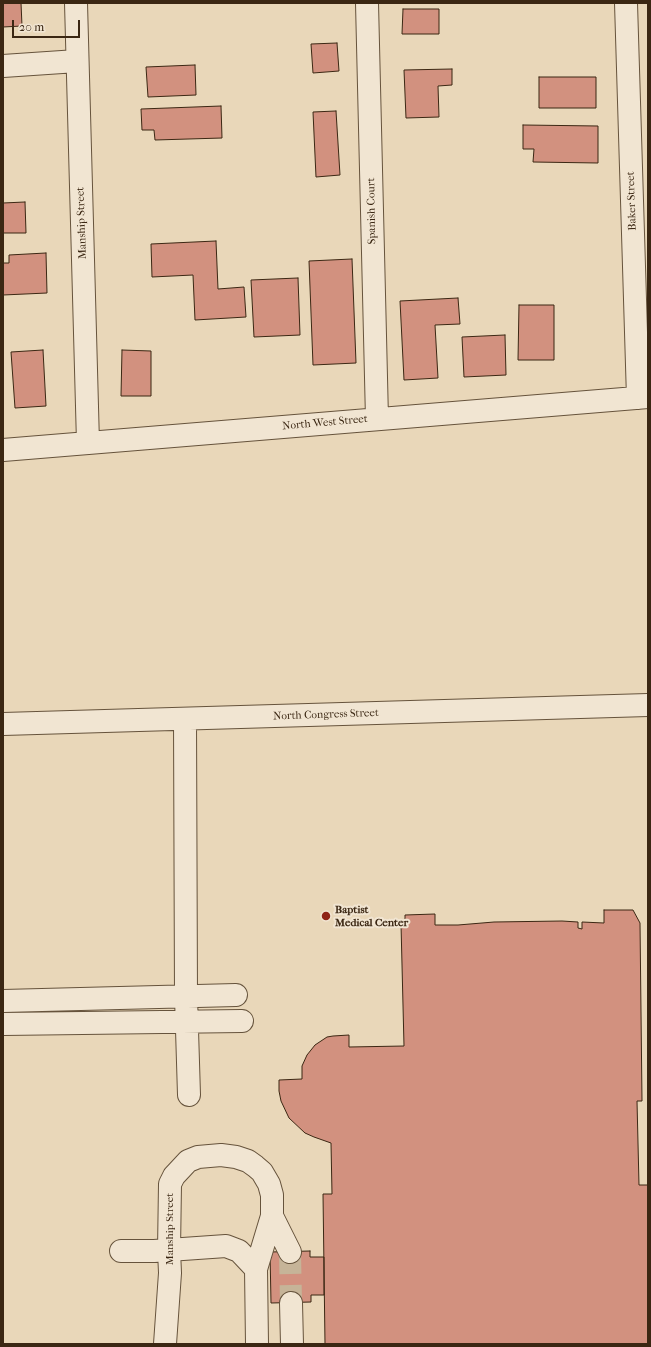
<!DOCTYPE html>
<html>
<head>
<meta charset="utf-8">
<style>
  body { margin:0 }
  #map { position:relative; width:651px; height:1347px; overflow:hidden; background:#e9d7b9; font-family:"IM FELL French Canon",serif }
  canvas { display:block }
  .frame { position:absolute; inset:0; border:4px solid #3b2713; pointer-events:none }
  .scale { position:absolute; left:12px; top:20px; width:68px; height:18px; box-sizing:border-box; border:2px solid #3b2713; border-top:0; padding-left:5px; font-size:12px; line-height:14px; white-space:nowrap; color:#3b2713; -webkit-text-stroke:3px #f1e5d2; paint-order:stroke }
</style>
</head>
<body>
<div id="map">
<canvas width="651" height="1347"></canvas>
<div class="frame"></div>
<div class="scale">20 m</div>
</div>
<script>
const ctx = document.querySelector('canvas').getContext('2d');
ctx.lineJoin = 'round';
function fillPath(path, color) { ctx.fillStyle = color; ctx.fill(path, 'evenodd'); }
const poly = rows => new Path2D(rows.map(r => 'M' + r).join(''));
function strokePath(path, color, width, dash) { ctx.strokeStyle = color; ctx.lineWidth = width; ctx.lineCap = dash ? 'butt' : 'round'; ctx.setLineDash(dash || []); ctx.stroke(path); }
function drawText(font, color, halo, rows, align = 'center') {
  ctx.font = font + ' "IM FELL French Canon",serif'; ctx.lineWidth = 4; ctx.setLineDash([]); ctx.textBaseline = 'middle'; ctx.strokeStyle = halo; ctx.fillStyle = color; for (const [text, x, y, turn = 0] of rows) {
    ctx.save(); ctx.translate(x, y); ctx.rotate((+turn || 0) * Math.PI / 180); ctx.textAlign = isNaN(turn) ? turn : align; if (halo) ctx.strokeText(text, 0, 0); ctx.fillText(text, 0, 0); ctx.restore();
  }
}
const building = poly([
  [3,3,21,3,22,26,3,27,3,3],
  [403,9,439,9,439,34,402,34,403,9],
  [337,43,339,71,313,73,311,44,337,43],
  [195,65,196,95,148,97,146,67,195,65],
  [452,69,452,85,438,86,439,117,406,118,404,70,452,69],
  [539,77,596,77,596,108,539,108,539,77],
  [221,106,222,138,155,140,154,130,142,130,141,109,221,106],
  [336,111,340,175,316,177,313,112,336,111],
  [523,125,598,126,598,163,533,162,534,149,523,149,523,125],
  [25,202,26,233,3,233,3,203,25,202],
  [216,241,218,289,244,287,246,317,195,320,193,275,152,277,151,244,216,241],
  [46,253,47,293,3,295,3,263,9,263,9,255,46,253],
  [352,259,356,363,313,365,309,261,352,259],
  [298,278,300,335,254,337,251,280,298,278],
  [458,298,460,324,435,325,438,378,404,380,400,301,458,298],
  [519,305,554,305,554,360,518,360,519,305],
  [505,335,506,375,464,377,462,337,505,335],
  [43,350,46,406,15,408,11,352,43,350],
  [122,350,151,351,151,396,121,396,122,350],
  [604,910,633,910,640,923,642,1101,637,1101,639,1185,648,1185,648,1344,325,1344,323,1194,332,1194,331,1143,314,1137,305,1133,289,1118,281,1101,279,1091,279,1080,302,1079,302,1066,307,1055,315,1045,327,1037,333,1036,349,1035,349,1047,404,1046,401,924,405,924,405,915,435,914,435,925,458,925,494,922,562,921,578,922,578,928,582,929,582,922,604,923,604,910],
  [310,1251,310,1257,324,1257,324,1295,311,1295,311,1302,271,1303,270,1252,310,1251]
]);
fillPath(building, '#d2917f');
strokePath(building, '#3b2713', 1);
strokePath(poly([
  [290,1252,291,1303]
]), '#c6b498', 22, [22, 11]);
const minor = poly([
  [76,3,88,443],
  [367,3,377,419],
  [626,3,638,398],
  [3,66,77,61],
  [3,450,648,397],
  [185,719,186,997,189,1095],
  [3,724,648,705],
  [3,1001,236,995],
  [3,1024,242,1021],
  [272,1216,290,1252],
  [121,1251,154,1251,226,1246,239,1251,256,1269],
  [291,1303,292,1344],
  [165,1344,170,1273,169,1250,170,1184,174,1176,188,1161,198,1157,221,1155,236,1157,248,1161,255,1166,262,1172,269,1184,272,1195,272,1216,256,1269,257,1344]
]);
strokePath(minor, '#66533c', 24);
strokePath(minor, '#f1e5d2', 22);
for (const [x, y, r, color] of [
  [326,916,5,"#8f2418"]
]) { const dot = new Path2D(); dot.arc(x, y, r, 0, 2 * Math.PI); ctx.fillStyle = color; ctx.fill(dot); strokePath(dot, '#f1e5d2', 1.5); }
drawText('11px', '#3b2713', '#f1e5d2', [
  ["Baker Street",632,201,-92],
  ["Spanish Court",372,211,-91],
  ["Manship Street",82,223,-92],
  ["North West Street",325,423,-5],
  ["North Congress Street",326,715,-2],
  ["Manship Street",170,1229,-90]
]);
drawText('bold 11px', '#3b2713', '#f1e5d2', [
  ["Baptist",335,910],
  ["Medical Center",335,923]
], 'left');
</script>
</body>
</html>
